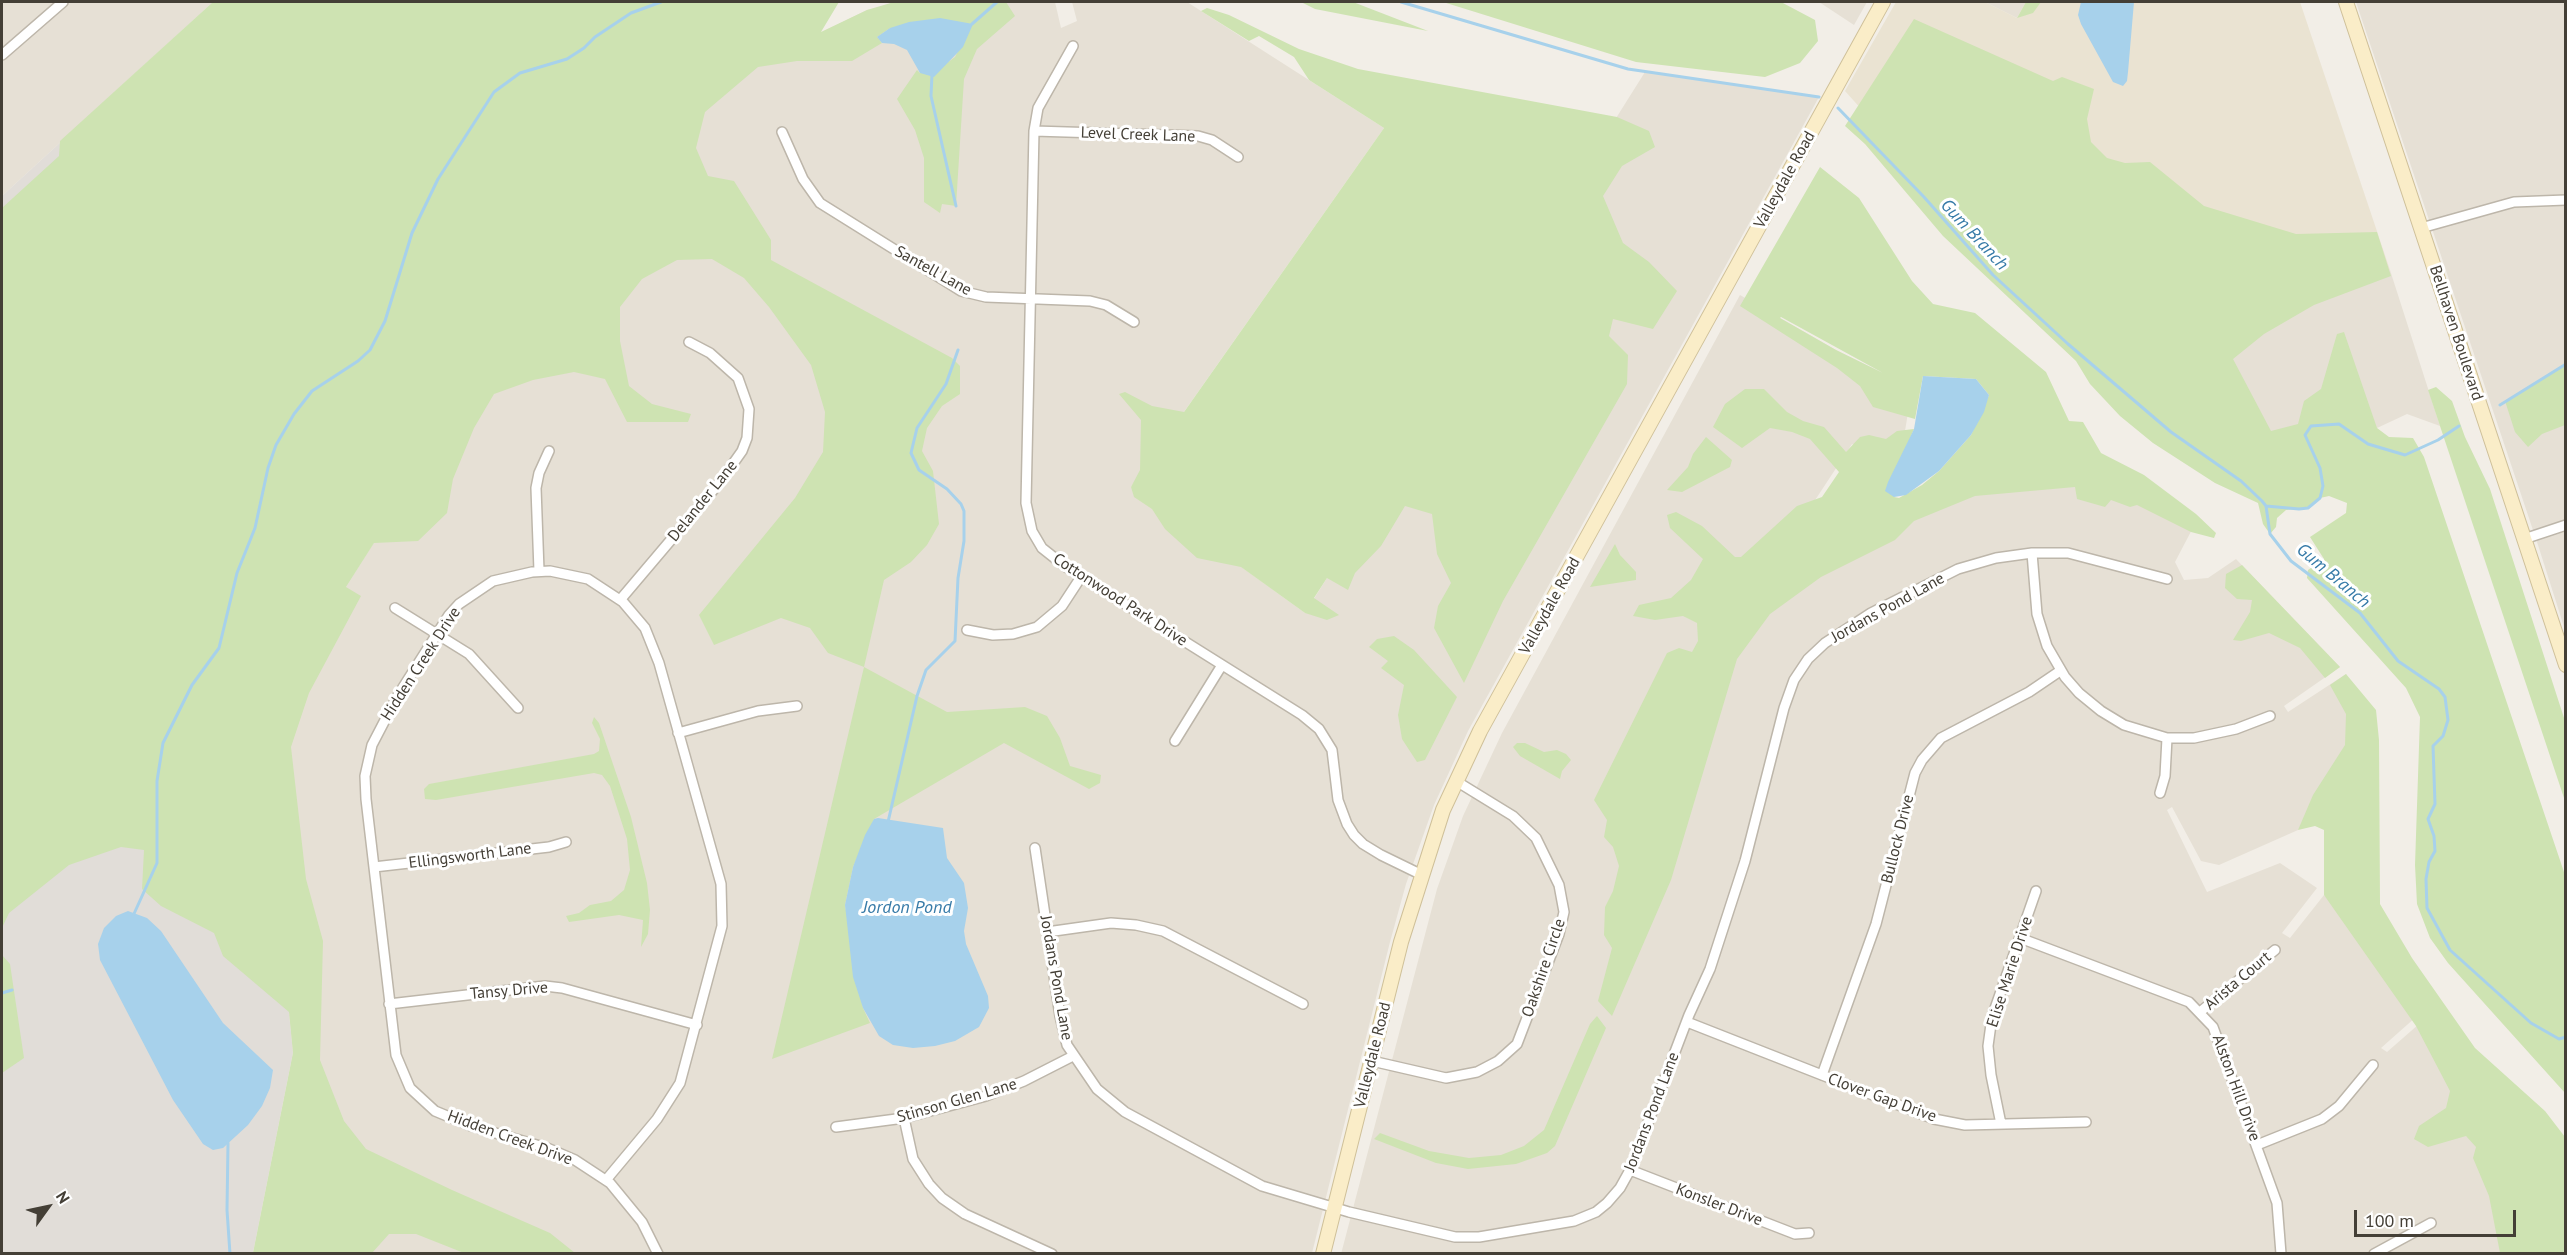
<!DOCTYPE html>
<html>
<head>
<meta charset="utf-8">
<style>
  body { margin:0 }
  #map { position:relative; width:2567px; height:1255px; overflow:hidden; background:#f2eee7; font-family:"PT Sans",sans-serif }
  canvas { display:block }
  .frame { position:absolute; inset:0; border:3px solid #443f36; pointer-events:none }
  .north { position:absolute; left:18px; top:1177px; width:60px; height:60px; -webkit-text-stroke:4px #fff; paint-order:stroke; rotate:57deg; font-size:16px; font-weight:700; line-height:24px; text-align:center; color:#443f36 }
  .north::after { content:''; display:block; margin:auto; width:21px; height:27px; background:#443f36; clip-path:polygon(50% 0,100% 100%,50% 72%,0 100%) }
  .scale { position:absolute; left:2354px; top:1210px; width:162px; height:27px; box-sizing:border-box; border:3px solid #443f36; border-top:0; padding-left:8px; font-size:18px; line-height:21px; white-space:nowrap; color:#443f36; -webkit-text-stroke:4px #fff; paint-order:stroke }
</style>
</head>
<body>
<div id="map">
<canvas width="2567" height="1255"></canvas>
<div class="frame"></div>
<div class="north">N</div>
<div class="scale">100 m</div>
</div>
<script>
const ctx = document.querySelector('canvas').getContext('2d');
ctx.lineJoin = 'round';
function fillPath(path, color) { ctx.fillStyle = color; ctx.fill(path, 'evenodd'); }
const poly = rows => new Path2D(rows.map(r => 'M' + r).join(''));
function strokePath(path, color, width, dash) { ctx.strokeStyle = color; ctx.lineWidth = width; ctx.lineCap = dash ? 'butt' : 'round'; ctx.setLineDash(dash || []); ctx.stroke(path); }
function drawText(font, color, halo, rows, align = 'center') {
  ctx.font = font + ' "PT Sans",sans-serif'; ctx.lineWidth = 6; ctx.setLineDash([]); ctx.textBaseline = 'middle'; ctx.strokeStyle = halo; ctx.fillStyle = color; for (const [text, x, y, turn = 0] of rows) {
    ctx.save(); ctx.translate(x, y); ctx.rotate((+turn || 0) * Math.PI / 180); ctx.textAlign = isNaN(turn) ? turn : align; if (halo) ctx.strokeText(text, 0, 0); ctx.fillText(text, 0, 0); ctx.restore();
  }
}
fillPath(poly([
  [2,2,213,2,2,196],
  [901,2,1055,2,1061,28,1077,21,1072,2,1187,2,1384,128,1131,487,1305,613,1645,72,1819,97,1468,731,1434,805,1406,884,1390,942,1312,1253,253,1254,293,1053,261,723,664,78,820,33,867,10],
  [1819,2,1867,2,1854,25],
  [1985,2,2026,2,2017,18],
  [2356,2,2565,2,2565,630,2538,545],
  [2390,270,2440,426,2407,414,2283,472,2208,346],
  [1740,295,1836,350,1912,388,1905,431,1884,465,1852,444,1773,564,1909,511,2062,472,2197,520,2175,562,2184,580,2208,578,2236,559,2340,667,2284,706,2288,712,2346,674,2373,736,2298,830,2219,865,2201,861,2172,807,2167,810,2207,892,2280,863,2317,888,2282,933,2290,938,2324,895,2412,976,2425,1009,2381,1048,2387,1052,2435,1010,2521,1254,1341,1254,1437,889,1463,816,1502,733]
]), '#e6e0d5');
fillPath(poly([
  [213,2,664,77,261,723,293,1053,253,1253,2,1254,2,196]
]), '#e1ddd8');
fillPath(poly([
  [1896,2,1985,2,2017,18,2026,2,2300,2,2390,270,2051,320,1845,91]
]), '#eae3d2');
fillPath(poly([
  [213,2,839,2,821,32,867,10,894,2,1006,2,1015,16,977,49,964,79,956,206,942,204,940,213,924,202,924,158,915,130,897,99,917,70,920,73,939,69,955,57,959,49,890,28,877,37,882,43,852,61,797,61,758,67,705,112,696,148,708,176,734,181,771,240,771,260,952,358,960,366,960,394,942,406,927,428,922,451,933,471,939,524,927,545,911,562,884,580,864,667,947,712,1025,707,1047,716,1060,738,1070,766,1101,775,1100,783,1089,789,1004,743,874,819,853,867,845,905,863,1008,870,1023,772,1059,864,667,828,653,810,628,781,618,714,645,699,615,795,498,823,452,825,412,811,365,769,307,744,278,712,259,677,260,642,279,620,307,620,341,629,386,652,404,691,414,688,422,627,422,605,379,574,372,533,380,494,394,474,428,453,479,447,513,418,541,374,543,346,587,361,596,309,693,291,747,306,879,323,941,320,1060,344,1121,366,1149,452,1190,550,1233,575,1253,464,1253,416,1234,389,1234,372,1253,253,1253,293,1053,289,1012,223,956,214,933,161,906,142,889,144,850,121,847,69,865,9,913,2,928,2,208,59,156,60,141],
  [1301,2,1353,2,1428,31,1315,9],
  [1443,2,1781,2,1815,20,1818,41,1800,63,1765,77,1636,62],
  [2026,2,2041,2,2033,13,2017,18],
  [1207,8,1229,15,1299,49,1358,69,1617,117,1649,131,1655,147,1622,166,1603,196,1623,243,1649,262,1677,291,1653,329,1613,319,1609,336,1628,355,1627,384,1503,601,1464,683,1434,628,1438,606,1451,583,1437,554,1432,514,1405,506,1381,546,1355,573,1348,590,1327,578,1314,598,1339,615,1327,620,1305,613,1241,567,1197,558,1165,529,1152,509,1134,497,1131,487,1140,470,1141,420,1119,394,1125,392,1152,406,1184,412,1384,128,1309,80,1294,57,1259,36,1249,41,1201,11],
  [1914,19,2053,81,2062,77,2094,89,2087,119,2091,142,2107,158,2125,163,2150,162,2204,206,2296,234,2377,232,2391,276,2314,305,2264,334,2233,359,2271,431,2298,424,2304,401,2321,389,2337,334,2344,332,2377,428,2389,437,2413,438,2424,457,2565,875,2565,1093,2448,963,2430,938,2417,904,2415,865,2420,717,2406,688,2307,578,2308,570,2324,559,2310,537,2346,513,2347,503,2329,496,2320,498,2308,508,2286,510,2277,518,2276,527,2270,534,2263,524,2258,503,2215,483,2153,443,2120,416,2090,384,2076,361,1943,236,1865,144,1845,126],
  [1820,167,1859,198,1912,281,1933,304,1975,313,2046,372,2069,421,2083,422,2101,453,2144,475,2196,514,2216,533,2214,538,2191,532,2137,505,2130,507,2111,500,2105,507,2077,499,2075,487,1975,496,1914,521,1895,540,1821,577,1770,614,1737,659,1671,880,1612,1016,1598,1001,1612,948,1604,935,1605,907,1613,891,1619,866,1613,847,1604,837,1607,820,1594,800,1667,653,1679,648,1692,652,1698,641,1697,623,1683,616,1655,620,1633,616,1639,605,1671,598,1691,580,1703,559,1670,528,1667,515,1676,512,1702,526,1735,557,1741,557,1797,506,1822,497,1839,472,1810,439,1792,432,1770,428,1742,448,1713,427,1725,404,1745,389,1764,389,1787,412,1803,421,1824,427,1846,452,1860,437,1869,435,1886,439,1897,431,1914,429,1903,455,1894,497,1899,498,1922,485,1939,471,1971,435,1989,395,1976,379,1923,376,1915,419,1873,407,1860,386,1837,368,1740,306],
  [1780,318,1781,317,1883,373,1836,350],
  [2565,364,2565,425,2542,434,2528,447,2515,432,2505,401],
  [2436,387,2452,401,2465,437,2490,489,2565,721,2565,801,2428,390],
  [1706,437,1732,460,1730,467,1682,492,1667,490,1688,467,1693,454],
  [1615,544,1620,555,1636,572,1636,580,1590,587],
  [2242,565,2340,667,2325,678,2300,648,2269,633,2241,641,2233,640,2250,612,2252,600,2237,599,2225,588,2226,574],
  [1394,636,1414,650,1457,697,1425,760,1417,762,1402,739,1398,715,1404,685,1381,668,1388,661,1369,647,1377,639],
  [2346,674,2376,710,2379,740,2380,904,2412,958,2475,1048,2545,1111,2565,1137,2565,1253,2500,1253,2489,1196,2473,1158,2476,1147,2466,1136,2428,1147,2414,1139,2419,1126,2446,1108,2450,1091,2416,1026,2324,895,2324,830,2315,826,2298,830,2313,795,2345,745,2346,714,2330,685],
  [594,717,599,723,631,817,647,883,650,910,648,934,641,947,643,920,619,915,569,922,566,916,579,913,590,905,611,901,624,890,630,870,627,839,610,786,602,775,594,773,436,800,425,799,424,789,429,784,594,754,599,751,600,739,592,723],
  [1517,743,1525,743,1544,752,1557,750,1566,754,1571,760,1562,771,1560,779,1520,756,1513,747],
  [2,955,10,964,24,1058,2,1073],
  [1597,1016,1606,1028,1555,1146,1547,1153,1516,1164,1468,1169,1436,1163,1374,1139,1380,1133,1429,1151,1469,1158,1501,1155,1524,1146,1544,1130,1590,1024]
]), '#cee3b2');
fillPath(poly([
  [2081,2,2134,2,2128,72,2127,81,2123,86,2113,82,2081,24,2078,15],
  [940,18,973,24,963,47,934,77,920,73,907,50,894,44,882,43,877,37,890,28,909,22],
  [1923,376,1976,379,1989,395,1984,412,1971,435,1939,471,1906,495,1894,497,1885,491,1888,482,1914,429],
  [878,818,943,828,947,858,964,883,968,908,964,931,966,944,988,996,989,1008,979,1027,955,1041,935,1046,913,1048,893,1045,879,1036,863,1008,853,977,845,905,853,867,865,835,874,819],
  [128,911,147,918,161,931,223,1023,273,1070,270,1088,262,1106,248,1125,223,1148,213,1150,203,1144,173,1100,100,960,98,944,104,928,116,916]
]), '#a7d1eb');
strokePath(poly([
  [1401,2,1628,69,1819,97],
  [972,24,997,2],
  [932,74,931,96,956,206],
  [1838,108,1924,197,1993,275,2068,344,2171,432,2241,481,2262,501,2266,506,2270,534,2291,561,2360,613,2398,661,2439,689,2445,697,2448,720,2443,736,2433,746,2435,804,2428,819,2434,836,2435,851,2429,862,2426,879,2427,908,2450,950,2531,1023,2559,1039,2566,1037],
  [2500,405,2566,364],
  [2266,506,2299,509,2308,508,2320,498,2323,486,2320,468,2305,435,2311,426,2339,424,2368,444,2405,455,2438,440,2459,426],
  [888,822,917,696,926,670,955,641,958,578,964,541,964,511,961,504,947,489,919,470,911,453,917,428,946,384,958,350],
  [133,916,157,863,157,781,163,743,192,685,219,648,237,573,255,528,268,468,276,445,294,414,312,391,358,361,370,350,385,321,412,233,438,179,494,92,520,73,567,59,584,48,595,37,631,13,661,2],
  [2,993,12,990],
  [228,1143,227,1210,230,1254]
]), '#a7d1eb', 3);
const street = poly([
  [1073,46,1038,108,1034,131,1026,503,1032,531,1042,548,1066,567,1302,715,1319,729,1332,750,1338,800,1347,824,1354,835,1363,844,1381,855,1420,874],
  [2,55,63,2],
  [1034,131,1198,136,1212,140,1238,157],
  [782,132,803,179,820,203,961,291,986,297,1090,301,1106,305,1134,322],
  [2421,228,2514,202,2566,200],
  [2524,539,2566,525],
  [2032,553,2037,614,2047,646,2065,677,2079,693,2101,711,2124,725,2167,738,2194,738,2236,729,2270,716],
  [539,571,536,488,539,473,549,451],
  [620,600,720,482,742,451,747,438,749,409,738,378,710,353,689,342],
  [395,608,469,654,518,708],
  [967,630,993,635,1013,634,1037,627,1062,606,1081,577],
  [678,733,758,711,797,706],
  [1175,741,1222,665],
  [2160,793,2165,776,2167,738],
  [1035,848,1060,1016,1067,1045,1097,1089,1125,1112,1262,1186,1349,1212,1455,1237,1479,1237,1574,1221,1596,1212,1607,1203,1620,1188,1630,1170,1689,1015,1710,969,1745,861,1784,708,1794,680,1808,659,1825,643,1871,613,1958,569,1996,558,2032,553,2068,553,2167,579],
  [374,867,549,847,566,842],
  [1047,932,1111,923,1136,925,1163,931,1303,1004],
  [2020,938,2189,1002,2213,1027,2277,1203,2281,1254],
  [389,1004,545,986,562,988,697,1025],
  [2200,1012,2275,950],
  [1687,1022,1934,1119,1965,1125,2086,1122],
  [1372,1061,1446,1078,1477,1072,1498,1061,1517,1044,1559,934,1564,912,1559,885,1536,838,1513,816,1456,781],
  [1822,1075,1876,924,1915,773,1922,760,1941,738,2029,692,2060,671],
  [904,1118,913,1159,929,1184,942,1198,965,1214,1052,1254],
  [2001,1124,1991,1075,1988,1046,1992,1017,2036,891],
  [836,1127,904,1118,986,1096,1024,1081,1073,1056],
  [2257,1145,2322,1119,2339,1106,2373,1065],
  [1630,1170,1795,1234,1809,1233],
  [606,1180,657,1119,680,1083,722,926,721,884,659,663,645,628,623,602,588,579,550,571,532,572,493,581,459,604,449,615,397,697,372,745,365,776,366,799,396,1055,410,1088,435,1111,471,1126,547,1148,575,1160,610,1183,642,1222,658,1254],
  [2374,1254,2431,1223]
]);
const secondary = poly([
  [2346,2,2566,665],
  [1323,1254,1401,942,1443,810,1480,731,1883,2]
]);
strokePath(street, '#bdb6aa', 12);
strokePath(secondary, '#cfc099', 16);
strokePath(street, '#fff', 9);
strokePath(secondary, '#faedc8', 14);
drawText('16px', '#443f36', '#fff', [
  ["Level Creek Lane",1138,135,2],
  ["Valleydale Road",1785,180,-61],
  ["Santell Lane",933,271,29],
  ["Bellhaven Boulevard",2456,333,72],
  ["Delander Lane",703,501,-51],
  ["Cottonwood Park Drive",1120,600,33],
  ["Valleydale Road",1550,606,-61],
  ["Jordans Pond Lane",1888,608,-29],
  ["Hidden Creek Drive",421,664,-57],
  ["Bullock Drive",1898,839,-76],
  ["Ellingsworth Lane",470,856,-7],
  ["Oakshire Circle",1544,968,-71],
  ["Elise Marie Drive",2010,972,-72],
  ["Jordans Pond Lane",1056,978,80],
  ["Arista Court",2238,981,-40],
  ["Tansy Drive",509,991,-5],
  ["Valleydale Road",1373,1055,-76],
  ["Alston Hill Drive",2236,1088,70],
  ["Clover Gap Drive",1882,1098,20],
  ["Stinson Glen Lane",957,1101,-16],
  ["Jordans Pond Lane",1652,1112,-69],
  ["Hidden Creek Drive",510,1138,20],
  ["Konsler Drive",1719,1205,21]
]);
drawText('italic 18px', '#377ba8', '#fff', [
  ["Gum Branch",1974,235,47],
  ["Gum Branch",2333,576,40],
  ["Jordon Pond",907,908]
]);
</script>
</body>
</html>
